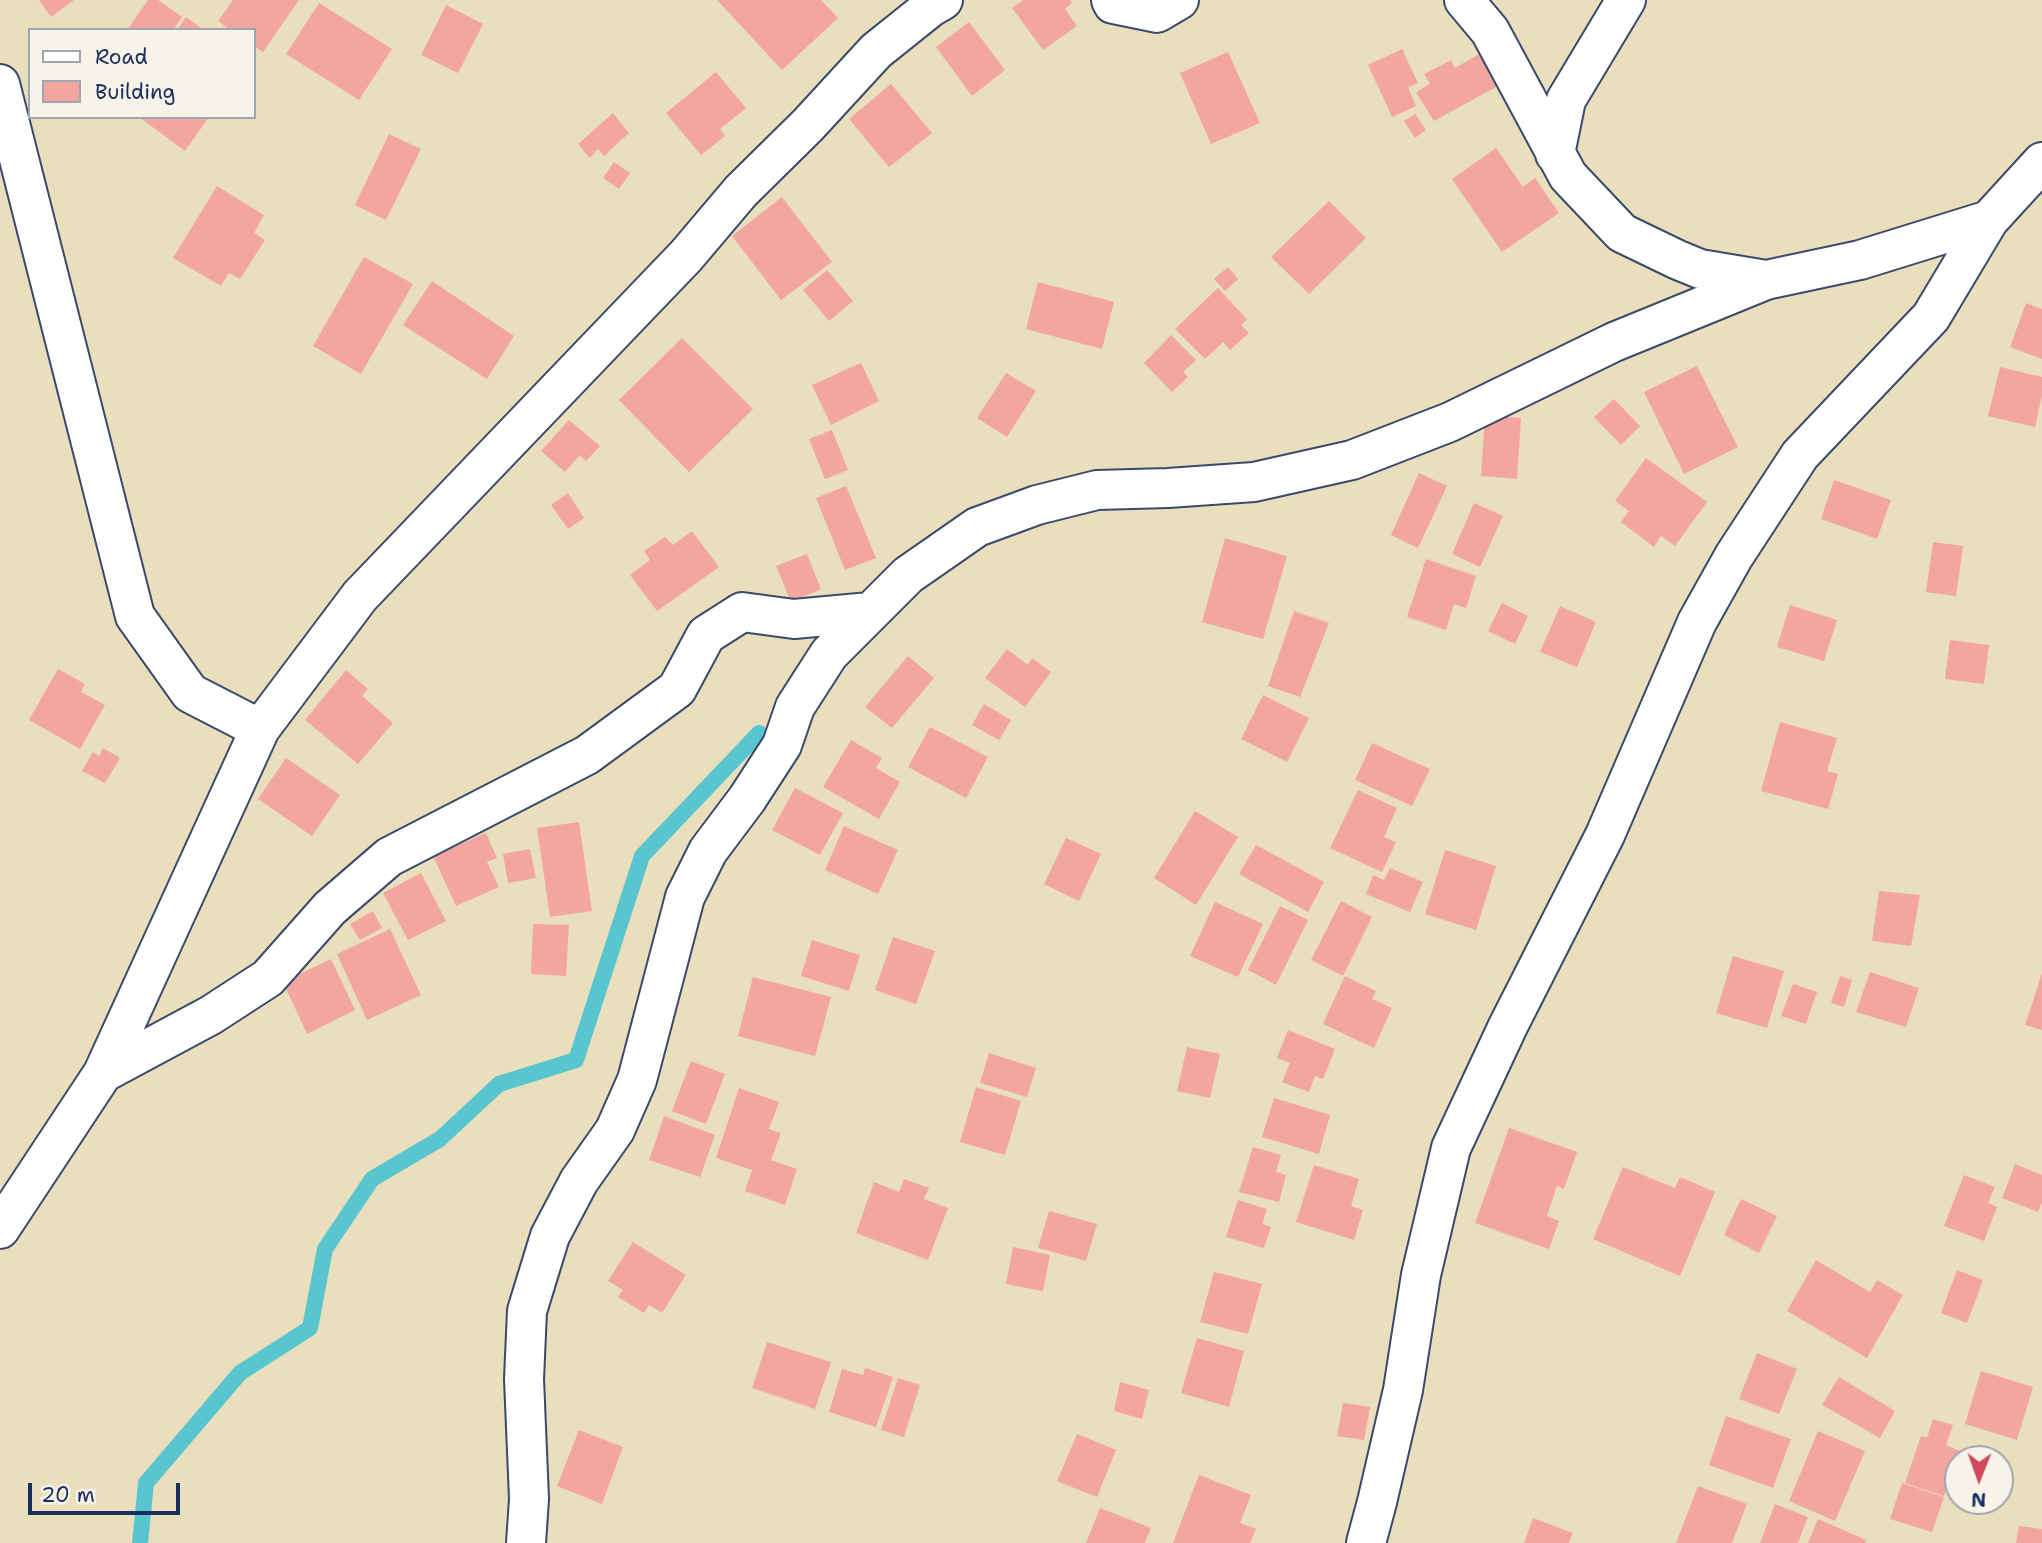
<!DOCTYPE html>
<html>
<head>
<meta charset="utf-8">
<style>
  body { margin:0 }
  #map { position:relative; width:2042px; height:1543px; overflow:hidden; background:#e9dfbc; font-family:"Shantell Sans",sans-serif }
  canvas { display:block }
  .legend { position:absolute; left:28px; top:28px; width:228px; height:91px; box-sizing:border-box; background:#f7f3e8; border:2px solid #9fa5b1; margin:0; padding:9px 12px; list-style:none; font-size:21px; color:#1b2f5e }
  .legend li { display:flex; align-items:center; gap:14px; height:35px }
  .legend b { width:35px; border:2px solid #9fa5b1 }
  .north { position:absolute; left:1944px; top:1445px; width:70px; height:70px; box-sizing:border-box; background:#f7f3e8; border:2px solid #9fa5b1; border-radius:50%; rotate:181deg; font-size:19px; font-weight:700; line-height:28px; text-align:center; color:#1b2f5e }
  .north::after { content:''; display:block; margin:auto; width:24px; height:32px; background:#d1495b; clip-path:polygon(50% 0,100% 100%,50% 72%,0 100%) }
  .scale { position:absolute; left:28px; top:1483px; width:152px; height:32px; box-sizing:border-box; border:4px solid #1b2f5e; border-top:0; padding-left:9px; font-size:21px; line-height:24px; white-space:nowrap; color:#1b2f5e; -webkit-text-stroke:5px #f7f3e8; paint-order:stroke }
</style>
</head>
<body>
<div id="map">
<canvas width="2042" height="1543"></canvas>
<ul class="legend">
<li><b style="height:9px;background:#fff"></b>Road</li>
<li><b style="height:19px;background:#f2a69f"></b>Building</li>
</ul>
<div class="north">N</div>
<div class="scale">20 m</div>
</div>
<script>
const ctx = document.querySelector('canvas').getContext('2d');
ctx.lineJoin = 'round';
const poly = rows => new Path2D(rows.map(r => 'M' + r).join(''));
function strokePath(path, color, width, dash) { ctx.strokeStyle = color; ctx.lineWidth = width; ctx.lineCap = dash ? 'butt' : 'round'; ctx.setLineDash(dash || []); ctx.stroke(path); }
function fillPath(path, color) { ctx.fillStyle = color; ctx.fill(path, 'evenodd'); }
strokePath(poly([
  [140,1543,146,1483,240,1373,310,1328,325,1249,372,1179,440,1139,499,1084,576,1060,642,856,759,733]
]), '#59c6cf', 16);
fillPath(poly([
  [39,0,74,0,51,17],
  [148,0,158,0,182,17,173,30,127,30],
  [233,0,299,0,263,52,254,46,254,30,230,30,218,21],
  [717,0,821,0,838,18,782,70],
  [1023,0,1070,0,1072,3,1065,9,1077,26,1043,50,1012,8],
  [319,3,392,49,359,100,286,54],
  [446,5,483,24,458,73,421,55],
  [186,17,204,30,177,30],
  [969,22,1005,70,972,96,936,47],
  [1402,49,1418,83,1408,87,1416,106,1392,117,1368,65],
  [1228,52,1260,123,1211,144,1180,73],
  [1479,54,1498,86,1434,121,1416,92,1430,84,1424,74,1451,60,1455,68],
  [716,72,746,108,720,129,725,136,701,155,666,113],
  [891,84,932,133,889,167,849,119],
  [613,113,629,133,604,156,598,149,590,158,578,144],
  [1415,114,1426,130,1415,138,1404,121],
  [139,117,209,117,185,151],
  [389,134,421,149,386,220,355,205],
  [1496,148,1523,187,1535,178,1559,213,1502,252,1452,179],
  [614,162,630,173,619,189,603,178],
  [217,186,264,215,254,233,265,240,240,279,229,273,221,286,173,258],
  [782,197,832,262,781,300,732,236],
  [1329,201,1366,238,1309,294,1271,257],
  [364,257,413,284,361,374,313,346],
  [1228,267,1238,279,1225,291,1214,279],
  [827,270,853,301,829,321,803,290],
  [432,281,514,336,487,379,403,325],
  [1038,282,1114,302,1102,349,1026,329],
  [1218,288,1247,319,1241,325,1249,333,1230,350,1223,342,1205,359,1175,329],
  [2026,303,2042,309,2042,359,2010,347],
  [1171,335,1196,360,1183,372,1188,377,1172,392,1144,363],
  [682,338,753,409,689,472,619,400],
  [861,363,879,401,831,425,812,385],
  [1697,366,1738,447,1684,474,1644,392],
  [2000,367,2042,377,2042,395,2035,427,1988,416],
  [1006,373,1036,391,1007,437,977,418],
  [1614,399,1640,426,1621,445,1594,417],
  [1485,415,1521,418,1517,479,1481,476],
  [569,420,600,446,586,461,580,455,565,472,541,451],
  [832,430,848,470,825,479,809,439],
  [1646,458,1707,502,1675,546,1661,536,1654,547,1621,522,1629,511,1615,501],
  [1419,473,1447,486,1418,548,1391,535],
  [1834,480,1891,500,1877,539,1821,519],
  [846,486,876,558,845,570,816,498],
  [568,493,584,518,568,529,551,505],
  [1474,503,1503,516,1480,567,1452,554],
  [692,531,719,567,657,611,630,575,650,560,644,551,665,537,673,545],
  [1225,538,1287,556,1263,639,1202,622],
  [1933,542,1963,546,1956,596,1926,592],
  [807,554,821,589,791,602,776,566],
  [1426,559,1476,576,1466,608,1454,604,1446,630,1407,617],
  [1502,603,1528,616,1515,644,1488,631],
  [1790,605,1837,620,1824,661,1777,647],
  [1560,606,1596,622,1577,667,1540,652],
  [1294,611,1329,623,1300,697,1268,686],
  [1950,640,1989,645,1984,684,1945,679],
  [1007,649,1028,665,1032,658,1051,672,1025,707,985,678],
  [908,656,934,678,892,728,865,707],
  [58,669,85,684,81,692,105,705,80,749,29,720],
  [346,670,368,689,362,696,393,723,358,764,305,720],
  [1263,695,1309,718,1287,762,1241,739],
  [984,704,1011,720,999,740,972,725],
  [1780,722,1837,738,1827,771,1838,774,1828,809,1761,791],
  [930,727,988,757,966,798,908,767],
  [851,740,882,758,876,768,900,782,879,819,823,787],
  [1372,743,1430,769,1412,806,1355,780],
  [103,748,120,758,105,783,82,771,93,752,99,756],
  [286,758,340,795,312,836,258,799],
  [795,788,843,813,820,855,772,830],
  [1358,790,1397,808,1384,837,1396,842,1382,872,1330,848],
  [1195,811,1238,837,1196,905,1154,878],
  [579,822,592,911,550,917,537,828],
  [844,826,898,850,878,894,825,870],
  [486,833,497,858,487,862,499,887,456,906,433,856],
  [1066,838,1101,854,1079,901,1044,884],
  [1256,845,1324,882,1308,912,1239,874],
  [530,849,536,878,508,883,503,854],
  [1445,850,1496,866,1476,930,1425,914],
  [1390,868,1423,882,1410,912,1366,894,1373,875,1384,880],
  [421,873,446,921,408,940,383,893],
  [1879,891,1920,895,1911,946,1872,941],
  [1341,901,1372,917,1343,976,1311,960],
  [1215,902,1263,924,1238,977,1190,956],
  [1280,906,1308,920,1276,985,1248,970],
  [373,911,382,928,360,940,350,924],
  [533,924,569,925,566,976,531,974],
  [390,929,421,995,367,1020,337,954],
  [893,937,935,951,916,1004,875,990],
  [812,940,860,955,849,991,801,976],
  [1733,956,1784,971,1767,1028,1716,1013],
  [331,959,355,1010,307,1034,283,982],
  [1870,972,1919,988,1906,1027,1856,1012],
  [2042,973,2042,1030,2025,1025],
  [1345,976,1376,991,1372,999,1392,1008,1374,1048,1323,1024],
  [1840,976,1852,980,1844,1007,1831,1003],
  [753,977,831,997,815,1056,738,1036],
  [1793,984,1817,992,1806,1024,1781,1016],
  [1288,1030,1335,1049,1323,1079,1315,1076,1309,1092,1282,1082,1290,1063,1277,1058],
  [1187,1047,1220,1054,1210,1098,1177,1091],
  [989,1053,1036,1068,1027,1097,980,1083],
  [691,1061,725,1074,706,1124,672,1111],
  [976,1087,1021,1101,1005,1155,960,1142],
  [739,1088,779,1102,769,1129,781,1133,771,1160,797,1169,785,1205,745,1191,752,1170,716,1158],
  [1274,1098,1330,1115,1319,1154,1262,1137],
  [664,1116,715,1135,700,1177,649,1160],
  [1509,1128,1577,1152,1564,1189,1557,1186,1547,1216,1559,1221,1549,1249,1475,1223],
  [1253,1147,1281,1155,1276,1172,1286,1175,1279,1202,1239,1192],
  [2015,1164,2042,1175,2042,1202,2038,1212,2002,1198],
  [1314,1165,1359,1179,1351,1206,1363,1210,1354,1240,1296,1222],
  [1623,1167,1675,1188,1680,1177,1715,1192,1680,1276,1593,1239],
  [1964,1175,1995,1187,1988,1203,1997,1207,1984,1241,1944,1226],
  [904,1179,929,1188,924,1199,948,1208,928,1260,856,1233,874,1182,899,1192],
  [1741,1199,1777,1216,1759,1253,1724,1235],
  [1238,1200,1267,1209,1262,1224,1271,1227,1264,1248,1226,1237],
  [1049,1211,1097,1224,1086,1261,1038,1248],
  [633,1242,686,1275,662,1313,649,1305,644,1313,618,1297,623,1290,608,1281],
  [1013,1247,1050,1255,1043,1291,1006,1284],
  [1816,1260,1870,1292,1877,1280,1903,1295,1867,1358,1787,1311],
  [1957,1270,1983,1280,1967,1323,1941,1313],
  [1214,1272,1262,1284,1248,1334,1200,1322],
  [1197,1338,1244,1351,1229,1407,1181,1393],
  [767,1342,831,1362,815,1409,752,1388],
  [1757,1353,1797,1369,1779,1414,1739,1399],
  [865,1368,893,1377,876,1427,829,1412,842,1369,863,1375],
  [1981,1371,2033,1387,2017,1440,1965,1424],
  [1839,1377,1895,1411,1880,1438,1822,1405],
  [898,1378,920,1385,904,1437,881,1430],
  [1120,1382,1149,1390,1142,1419,1114,1411],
  [1343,1403,1370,1407,1364,1440,1337,1436],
  [1726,1416,1791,1439,1773,1488,1709,1465],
  [1933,1419,1953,1425,1946,1445,1960,1451,1944,1496,1905,1483,1921,1436,1927,1438],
  [579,1430,623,1447,602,1504,557,1486],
  [1818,1431,1865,1451,1835,1521,1789,1501],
  [1077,1434,1116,1450,1097,1497,1057,1481],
  [1199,1475,1251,1495,1240,1523,1256,1529,1250,1543,1173,1543],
  [1902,1483,1944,1497,1932,1532,1890,1519],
  [1698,1486,1747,1504,1732,1543,1676,1543],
  [1775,1504,1808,1517,1798,1543,1760,1543],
  [1100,1508,1151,1528,1145,1543,1086,1543],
  [1533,1518,1573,1533,1569,1543,1524,1543],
  [1818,1519,1866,1540,1865,1543,1808,1543],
  [2019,1526,2042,1529,2042,1543,2016,1543]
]), '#f2a69f');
const minor = poly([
  [1111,0,1113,4,1157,13,1179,0],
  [1464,0,1490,31,1568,176,1622,233,1678,260,1700,269,1766,280],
  [0,84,135,616,190,693,260,729],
  [1555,154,1566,100,1626,0],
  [103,1073,211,1015,268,978,330,908,389,857,587,755,677,689,706,635,742,612,794,619,870,612],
  [0,1229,103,1073,260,729,360,596,686,256,741,191,808,125,876,51,931,7,943,0],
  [526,1543,529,1499,524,1379,527,1311,550,1236,579,1181,615,1130,637,1080,685,897,708,851,747,799,782,745,795,707,829,654,908,575,977,527,1037,505,1097,490,1168,488,1254,482,1352,460,1450,422,1614,342,1766,280,1860,260,1989,220,2042,162],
  [1366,1543,1377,1502,1403,1390,1421,1275,1451,1148,1508,1026,1605,835,1697,622,1734,556,1800,455,1931,317,1989,220]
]);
strokePath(minor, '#3a496c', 42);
strokePath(minor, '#fff', 38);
</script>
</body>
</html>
